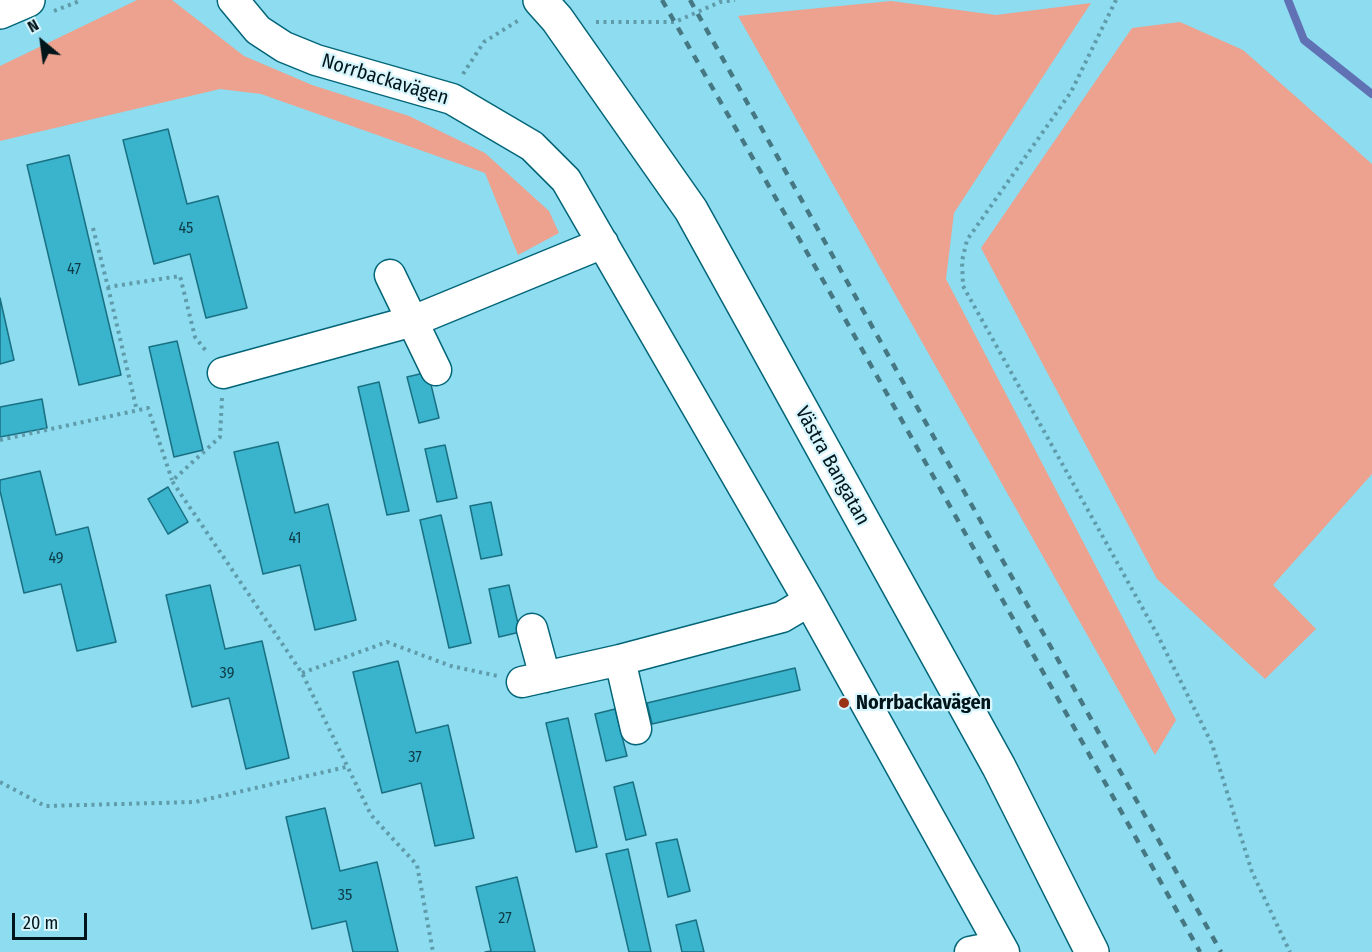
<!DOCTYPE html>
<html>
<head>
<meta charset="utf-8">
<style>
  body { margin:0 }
  #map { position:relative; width:1372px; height:952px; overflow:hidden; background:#8ddcf0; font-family:"Fira Sans Condensed",sans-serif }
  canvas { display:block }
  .north { position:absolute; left:12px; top:12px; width:60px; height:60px; -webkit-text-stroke:4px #d7f5fd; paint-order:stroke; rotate:331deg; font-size:16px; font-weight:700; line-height:24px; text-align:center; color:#00151a }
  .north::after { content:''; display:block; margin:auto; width:21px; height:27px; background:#00151a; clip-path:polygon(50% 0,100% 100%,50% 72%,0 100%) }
  .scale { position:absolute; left:12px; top:913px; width:75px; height:27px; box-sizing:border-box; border:3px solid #00151a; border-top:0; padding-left:8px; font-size:18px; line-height:21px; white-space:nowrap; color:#00151a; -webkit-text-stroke:4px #d7f5fd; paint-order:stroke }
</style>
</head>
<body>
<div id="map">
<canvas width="1372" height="952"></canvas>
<div class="north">N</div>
<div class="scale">20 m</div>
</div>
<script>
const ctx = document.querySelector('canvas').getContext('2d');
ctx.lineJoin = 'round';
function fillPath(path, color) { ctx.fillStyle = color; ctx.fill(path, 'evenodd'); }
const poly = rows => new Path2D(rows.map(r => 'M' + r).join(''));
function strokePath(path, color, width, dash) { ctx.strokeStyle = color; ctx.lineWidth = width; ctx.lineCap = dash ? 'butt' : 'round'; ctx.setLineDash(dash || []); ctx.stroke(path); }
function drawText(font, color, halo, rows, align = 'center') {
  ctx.font = font + ' "Fira Sans Condensed",sans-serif'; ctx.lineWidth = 4.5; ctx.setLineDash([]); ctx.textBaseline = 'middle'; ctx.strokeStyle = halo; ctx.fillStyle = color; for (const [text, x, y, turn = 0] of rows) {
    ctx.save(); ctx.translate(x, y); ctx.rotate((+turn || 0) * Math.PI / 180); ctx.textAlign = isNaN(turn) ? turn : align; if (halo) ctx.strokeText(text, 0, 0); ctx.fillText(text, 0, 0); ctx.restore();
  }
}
fillPath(poly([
  [137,0,172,0,244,56,312,85,409,116,485,153,549,211,559,233,518,255,485,173,261,94,220,89,0,141,0,66],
  [891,1,996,15,1091,3,954,213,946,279,1176,720,1155,755,738,16],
  [1180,22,1243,50,1372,164,1372,474,1273,585,1316,629,1265,679,1157,579,981,248,1132,28]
]), '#eca28e');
strokePath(poly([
  [1288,0,1304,40,1372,94]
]), '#6071b4', 8);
const building = poly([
  [168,129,187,204,218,196,247,308,206,318,190,254,154,264,123,140,168,129],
  [69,155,121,375,79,385,27,165,69,155],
  [0,298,14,360,0,364,0,298],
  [177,341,203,450,174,457,149,347,177,341],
  [428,372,439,418,419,423,407,377,428,372],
  [379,382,409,511,387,515,358,387,379,382],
  [42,399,47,428,0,437,0,407,42,399],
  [278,442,295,513,328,504,356,620,315,630,300,565,263,574,234,452,278,442],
  [445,445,457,498,437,502,425,449,445,445],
  [40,471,56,535,88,527,116,642,77,651,61,584,24,593,0,491,0,480,40,471],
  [168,487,188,522,168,534,148,499,168,487],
  [491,502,502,555,481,559,470,506,491,502],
  [441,515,471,643,449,648,420,520,441,515],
  [210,585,225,649,262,641,289,758,246,769,229,698,192,707,166,595,210,585],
  [509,585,520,632,499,637,489,589,509,585],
  [398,661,416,733,448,725,474,838,435,846,421,783,382,793,353,672,398,661],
  [795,668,800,690,652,724,647,703,795,668],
  [615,709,627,756,606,761,595,714,615,709],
  [568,718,597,847,576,852,546,723,568,718],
  [633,782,646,835,626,840,614,787,633,782],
  [325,808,340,871,377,862,398,952,353,952,346,921,312,929,286,817,325,808],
  [677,839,690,891,668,897,656,843,677,839],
  [628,849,651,952,629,952,606,854,628,849],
  [517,877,535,952,485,952,491,951,476,887,517,877],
  [696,920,704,952,682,952,676,925,696,920]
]);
fillPath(building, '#3ab3cd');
strokePath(building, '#197082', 1.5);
const minor = poly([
  [233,0,258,30,284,47,316,60,452,99,532,146,566,180,809,601,1004,952],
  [390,275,436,370],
  [223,373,413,321,603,243],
  [532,629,545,677],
  [620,660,636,729],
  [522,682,620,660,782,617,809,601],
  [970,952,1000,946]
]);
const tertiary = poly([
  [540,0,557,19,691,210,999,767,1092,952],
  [0,12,28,0]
]);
strokePath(minor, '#036577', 33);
strokePath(tertiary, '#036577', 36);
strokePath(poly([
  [1116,0,1071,92,967,240,962,261,963,286,1157,634,1212,744,1252,872,1290,952],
  [54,11,82,0],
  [596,22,675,22,720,2,735,0],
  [463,74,484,42,519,20],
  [93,228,108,287,180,276,195,337,206,351],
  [108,287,137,411],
  [222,398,220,437,172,481,302,673,371,815,417,865,433,952],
  [0,440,148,408,172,480],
  [302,673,387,642,451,666,498,676],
  [0,782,45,806,195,802,346,767]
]), '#5f9baa', 4, [3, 4.5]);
strokePath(minor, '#fff', 30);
strokePath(tertiary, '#fff', 33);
strokePath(poly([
  [662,0,836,303,1200,952],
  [690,0,1221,952]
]), '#467884', 4.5, [8, 8]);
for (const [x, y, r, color] of [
  [844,703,6,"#9a3216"]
]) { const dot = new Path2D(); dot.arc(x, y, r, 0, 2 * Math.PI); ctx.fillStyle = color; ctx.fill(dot); strokePath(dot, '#d7f5fd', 2); }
drawText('16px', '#0e3c47', null, [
  ["45",186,229],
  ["47",74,270],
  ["41",295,539],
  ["49",56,559],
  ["39",227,674],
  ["37",415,758],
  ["35",345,896],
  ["27",505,919]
]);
drawText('20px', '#00151a', '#d7f5fd', [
  ["Norrbackavägen",385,80,17],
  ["Västra Bangatan",832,466,61]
]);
drawText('bold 20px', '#00151a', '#d7f5fd', [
  ["Norrbackavägen",856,703]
], 'left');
</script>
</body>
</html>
